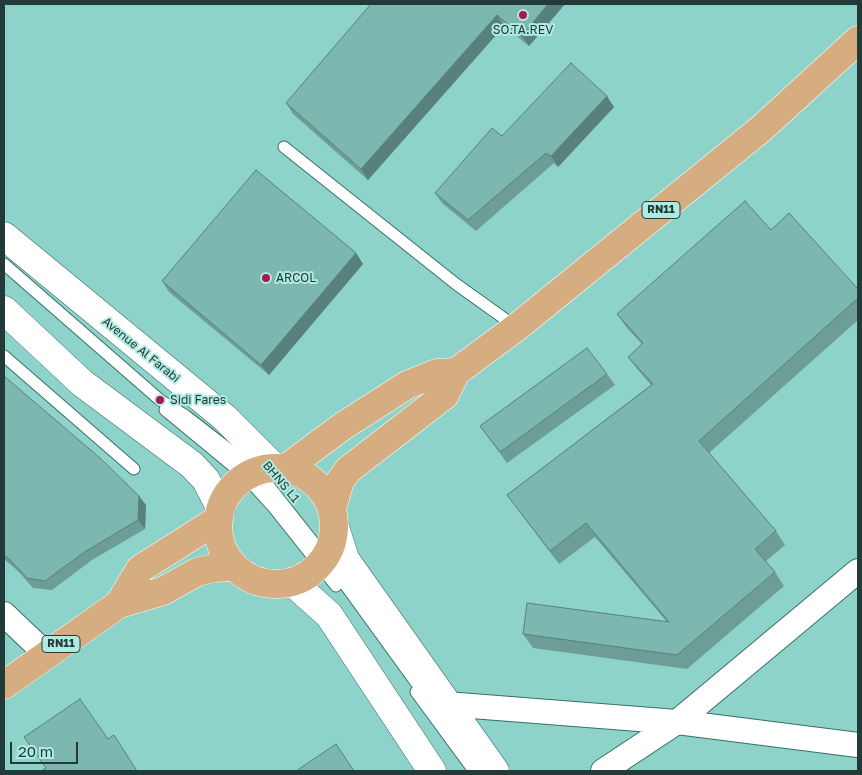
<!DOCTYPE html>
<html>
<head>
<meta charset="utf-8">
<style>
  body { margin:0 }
  #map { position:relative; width:862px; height:775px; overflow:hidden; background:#a2ded5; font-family:"Golos Text",sans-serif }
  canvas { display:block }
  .frame { position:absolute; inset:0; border:5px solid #233b38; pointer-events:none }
  .scale { position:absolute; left:10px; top:742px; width:68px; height:22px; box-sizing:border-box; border:2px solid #233b38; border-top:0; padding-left:6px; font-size:15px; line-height:18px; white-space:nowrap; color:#233b38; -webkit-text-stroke:4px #afebe2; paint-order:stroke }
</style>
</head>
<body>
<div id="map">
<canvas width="862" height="775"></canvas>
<div class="frame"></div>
<div class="scale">20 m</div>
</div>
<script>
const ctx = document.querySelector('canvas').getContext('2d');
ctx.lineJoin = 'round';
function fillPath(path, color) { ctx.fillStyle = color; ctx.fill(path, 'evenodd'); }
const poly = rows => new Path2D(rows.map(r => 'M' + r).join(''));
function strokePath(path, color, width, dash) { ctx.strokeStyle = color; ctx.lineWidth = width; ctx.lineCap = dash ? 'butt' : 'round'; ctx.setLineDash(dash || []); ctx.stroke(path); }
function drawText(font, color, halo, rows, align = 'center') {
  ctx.font = font + ' "Golos Text",sans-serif'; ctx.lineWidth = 4; ctx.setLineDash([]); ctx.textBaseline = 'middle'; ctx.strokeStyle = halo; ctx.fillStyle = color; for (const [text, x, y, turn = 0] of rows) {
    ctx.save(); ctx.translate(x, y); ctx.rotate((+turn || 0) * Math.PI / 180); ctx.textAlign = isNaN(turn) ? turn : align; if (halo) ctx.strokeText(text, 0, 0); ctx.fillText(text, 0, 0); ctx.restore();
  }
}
fillPath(poly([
  [4,4,858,4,858,771,4,771]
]), '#8ed3c9');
const service = poly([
  [284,147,456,284,516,327],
  [4,264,160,400,186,416,257,471,325,557,425,695],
  [4,356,134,469],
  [165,410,245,476,274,508,336,586],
  [416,692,474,771]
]);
const minor = poly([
  [4,614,46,654],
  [446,704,677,722,858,745],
  [603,771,677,722,858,571]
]);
const tertiary = poly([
  [4,236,225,418,275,468],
  [4,310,82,383,192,465,206,480,221,509],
  [335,527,345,559,495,771],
  [292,582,329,615,432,771]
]);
const primary = poly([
  '218 526a58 58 0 1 1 116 0a58 58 0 1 1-116 0Z',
  [285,469,343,426,407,385,437,373,456,372],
  [332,509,340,481,348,470,445,395,456,372,517,327,762,128,858,40],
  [119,604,140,569,219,519],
  [4,685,119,604,163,591,197,572,214,568,234,567]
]);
strokePath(service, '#367068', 13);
strokePath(minor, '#367068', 26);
strokePath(tertiary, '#367068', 29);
strokePath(primary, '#fff', 29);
strokePath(service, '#fff', 11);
strokePath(minor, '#fff', 24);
strokePath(tertiary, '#fff', 28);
strokePath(primary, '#d6ad80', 28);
fillPath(poly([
  [371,4,565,4,529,46,504,26,368,180,293,114,286,103],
  [614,107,558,167,554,163,476,231,442,203,435,193,502,136],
  [771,230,858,289,858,320,709,453,776,531,785,545,765,562,775,572,784,586,687,669,533,648,523,634,667,622,595,537,559,564,507,495,651,385,638,370,628,357,642,344,627,328,617,314],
  [356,253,363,264,269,375,169,292,162,281],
  [607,374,615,385,507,463,480,426],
  [4,376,146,505,145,529,92,560,52,590,33,588,18,571,4,559]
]), '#6c9e97');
fillPath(poly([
  [548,4,565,4,529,46,522,36],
  [497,15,504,26,368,180,361,169],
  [607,96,614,107,558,167,551,156],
  [356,253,363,264,269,375,261,365],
  [139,496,146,505,145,529,138,520]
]), '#58817b');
const building = poly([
  [371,4,548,4,522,36,497,15,361,169,286,103,371,4],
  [571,63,607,96,551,156,546,153,468,220,435,193,492,128,502,136,571,63],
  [256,170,356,253,261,365,162,281,256,170],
  [745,201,771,230,789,213,858,289,858,298,699,441,776,531,755,549,775,572,677,655,523,634,527,603,669,622,586,523,550,551,507,495,653,384,628,357,643,343,617,314,745,201],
  [587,348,607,374,500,452,480,426,587,348],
  [4,376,100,458,139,496,138,520,86,551,45,581,27,578,11,561,4,555,4,376],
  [80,699,108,739,114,735,137,771,41,771,46,768,24,737,80,699],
  [336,744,354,771,296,771,336,744]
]);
fillPath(building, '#7db8b0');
strokePath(building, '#58817b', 1);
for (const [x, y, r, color] of [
  [523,15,5,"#a91852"],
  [266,278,5,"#a91852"],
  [160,400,5,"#a91852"]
]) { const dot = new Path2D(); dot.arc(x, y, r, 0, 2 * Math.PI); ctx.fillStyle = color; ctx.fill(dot); strokePath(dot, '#afebe2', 2); }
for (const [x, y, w] of [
  [661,210,38],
  [61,644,38]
]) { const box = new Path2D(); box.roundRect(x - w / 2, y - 8.5, w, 17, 4); ctx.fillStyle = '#afebe2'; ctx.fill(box); strokePath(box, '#233b38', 1); }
drawText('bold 11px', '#233b38', null, [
  ["RN11",661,210],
  ["RN11",61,644]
]);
drawText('12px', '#233b38', '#afebe2', [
  ["SO.TA.REV",523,30,"center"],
  ["ARCOL",276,278],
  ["Sidi Fares",170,400]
], 'left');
drawText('12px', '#233b38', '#afebe2', [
  ["Avenue Al Farabi",141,350,39],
  ["BHNS L1",281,482,50]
]);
</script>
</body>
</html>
